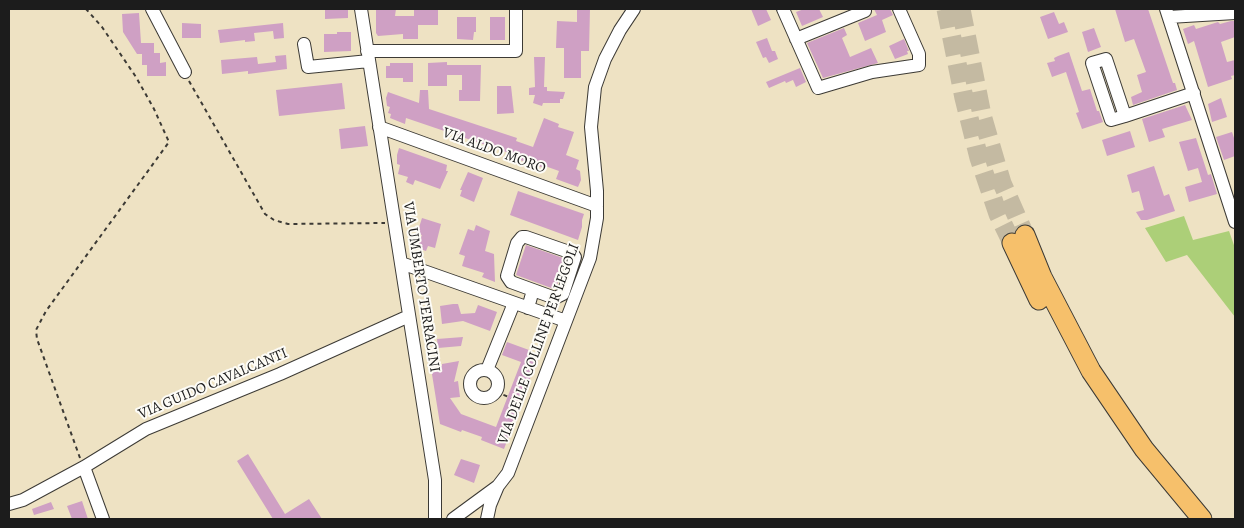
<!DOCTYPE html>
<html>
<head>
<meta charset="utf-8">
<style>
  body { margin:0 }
  #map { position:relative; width:1244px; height:528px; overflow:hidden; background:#eee2c3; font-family:Alegreya,serif }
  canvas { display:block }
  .frame { position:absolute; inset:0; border:10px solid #1c1c1c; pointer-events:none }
</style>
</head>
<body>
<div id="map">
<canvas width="1244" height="528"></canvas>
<div class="frame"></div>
</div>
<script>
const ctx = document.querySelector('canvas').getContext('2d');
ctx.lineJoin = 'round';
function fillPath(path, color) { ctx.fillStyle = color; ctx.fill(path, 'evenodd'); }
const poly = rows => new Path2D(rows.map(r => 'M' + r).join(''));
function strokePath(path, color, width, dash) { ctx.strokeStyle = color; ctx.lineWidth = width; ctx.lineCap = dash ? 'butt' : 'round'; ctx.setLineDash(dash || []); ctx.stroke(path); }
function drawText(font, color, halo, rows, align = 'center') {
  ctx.font = font + ' Alegreya,serif'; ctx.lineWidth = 4; ctx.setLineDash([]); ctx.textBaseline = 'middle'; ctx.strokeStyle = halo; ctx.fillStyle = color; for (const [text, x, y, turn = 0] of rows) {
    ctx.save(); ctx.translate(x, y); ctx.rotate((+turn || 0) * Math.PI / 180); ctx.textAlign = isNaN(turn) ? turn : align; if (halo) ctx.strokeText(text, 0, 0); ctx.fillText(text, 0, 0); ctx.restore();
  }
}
fillPath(poly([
  [1184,216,1193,240,1229,231,1235,248,1235,317,1187,255,1166,262,1145,228]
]), '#accf78');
fillPath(poly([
  [325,9,348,9,348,18,325,19],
  [376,9,396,9,395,16,414,16,414,9,438,9,438,25,418,25,418,39,403,39,403,34,378,36,376,33],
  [577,9,590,9,589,51,581,51,581,78,564,78,564,48,556,48,557,21,577,22],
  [751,9,766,9,771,20,758,26],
  [804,9,819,9,823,17,802,26,796,12],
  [874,9,890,9,893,15,882,20,886,32,865,41,858,23,877,15],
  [1115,9,1148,9,1173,83,1175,83,1177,90,1133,105,1131,97,1142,92,1137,75,1146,72,1134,39,1125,42],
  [1054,12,1059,24,1064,22,1068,32,1048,39,1040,17],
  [139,13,141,43,154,43,154,53,160,53,160,63,166,62,166,76,147,76,147,65,142,65,142,54,137,54,123,32,122,14],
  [457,17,476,17,476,32,474,32,473,40,457,39],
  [490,17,505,17,505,40,490,40],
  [1231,21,1235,21,1235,37,1221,42,1227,62,1235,60,1235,75,1231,76,1232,79,1208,87,1194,41,1188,44,1183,29,1194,25,1196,29,1218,22,1220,24],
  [182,23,201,24,201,38,182,38],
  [283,23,284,38,274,39,273,31,254,33,255,41,245,42,245,40,220,43,218,30],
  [844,28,847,35,842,38,850,57,871,48,878,63,823,78,807,43],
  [1094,28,1101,47,1088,52,1082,32],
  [337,32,351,32,351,51,324,52,324,34,337,34],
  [767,38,772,51,775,51,778,59,769,63,766,57,763,58,756,42],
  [904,39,909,51,907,51,908,54,895,59,889,46],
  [1069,52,1082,91,1090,89,1097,111,1099,111,1103,122,1082,129,1076,113,1079,112,1066,72,1052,77,1047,63,1055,61,1054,58,1058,56],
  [286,55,287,69,248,74,248,71,222,74,221,60,257,57,258,64,276,62,275,56],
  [534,57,545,57,544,87,547,87,547,91,565,92,563,99,560,99,560,103,543,103,542,106,533,103,535,95,529,95,529,88,535,87],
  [447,62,447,65,481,65,480,101,459,101,459,90,462,90,462,75,447,75,447,86,428,86,428,63],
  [390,63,413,63,413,82,403,82,403,78,386,78,386,66,390,66],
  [800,68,806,82,796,87,793,80,786,83,785,81,769,88,766,82],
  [342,83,345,109,279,116,276,90],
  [497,86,511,86,514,113,497,114],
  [420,90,428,90,429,109,517,138,516,141,533,147,544,118,559,124,558,127,574,132,566,155,579,160,576,169,580,171,581,180,578,187,556,179,559,171,545,166,544,168,520,160,521,157,406,118,405,124,390,118,391,114,388,113,390,107,387,106,386,98,388,92,419,103],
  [1221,98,1227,117,1212,122,1208,104],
  [1185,105,1192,120,1162,129,1165,137,1149,142,1142,119],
  [365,126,368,146,341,149,339,129],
  [1130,131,1135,147,1107,156,1102,140],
  [1232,132,1235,141,1235,156,1224,160,1216,137],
  [1196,138,1208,175,1211,174,1217,194,1189,202,1185,187,1202,182,1198,168,1188,171,1179,142],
  [399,148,447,165,446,171,448,171,440,189,415,180,413,185,406,182,408,177,398,174,400,165,397,164,397,155],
  [1154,166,1164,196,1169,194,1175,211,1147,220,1141,220,1136,212,1144,210,1139,191,1132,193,1127,175],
  [468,172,483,178,474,202,460,196,462,190,460,190],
  [518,191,584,214,582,220,582,227,578,240,510,215],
  [422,218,441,224,435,248,428,246,426,251,417,248,422,235,417,234],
  [476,225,490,231,485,251,494,254,495,282,482,277,484,273,462,266,465,256,459,254,468,229,474,231],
  [526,245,566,259,556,288,554,289,516,275],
  [453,304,458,304,461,314,475,313,478,305,497,312,490,331,463,321,442,324,440,306],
  [463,337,461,346,438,348,437,339],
  [507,342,529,350,528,353,538,357,504,449,481,440,482,437,462,430,461,432,440,424,431,368,442,366,442,364,459,361,454,382,458,381,460,397,450,398,461,414,496,427,521,362,502,355],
  [248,454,285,514,309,499,322,519,273,519,237,461],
  [461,459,480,465,474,483,454,475],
  [82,501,88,519,72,519,67,506],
  [51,502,54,509,34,515,32,509]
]), '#cfa0c4');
strokePath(poly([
  [946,9,964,98,979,158,998,214,1012,243],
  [961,9,982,115,993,153,1002,183,1025,235]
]), '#c4baa2', 19, [19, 9]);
const minor = poly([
  [152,9,185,72],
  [361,9,435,480,435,519],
  [783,9,818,88,872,72,919,65,919,54,899,9],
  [1166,9,1235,222],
  [1169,17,1235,13],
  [796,39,865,11,864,9],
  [304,44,308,67,369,61],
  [367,51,516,51,516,9],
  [1125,116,1106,59,1092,63,1111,120,1125,116,1194,93],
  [379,127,597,206],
  [401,263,566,321],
  [528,308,533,290,555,298,563,294,575,257,572,253,526,237,522,237,517,243,507,276,511,282,533,290],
  '470 384a14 14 0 1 1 28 0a14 14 0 1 1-28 0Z',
  [487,370,514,303],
  [84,467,103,519],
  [9,504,23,500,84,467,146,429,280,374,409,316],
  [453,519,498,486,508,473,590,258,597,218,597,191,591,127,595,87,605,59,620,30,634,9],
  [487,519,490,505,498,486]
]);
const highway = poly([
  [1025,235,1042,277,1091,371,1144,449,1202,519],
  [1012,243,1039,300]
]);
strokePath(minor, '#3c3a35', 14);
strokePath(highway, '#3c3a35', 21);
strokePath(poly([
  [189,81,265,214,274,220,288,224,385,223],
  [496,392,524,403],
  [80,458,37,339,36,330,46,311,169,142,154,109,136,77,102,27,86,9]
]), '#3c3a35', 2, [4, 4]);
strokePath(minor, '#fff', 12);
strokePath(highway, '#f6c06b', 19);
drawText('15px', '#1c1c1c', '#fdfcf7', [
  ["VIA ALDO MORO",494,151,20],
  ["VIA UMBERTO TERRACINI",421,287,81],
  ["VIA DELLE COLLINE PER LEGOLI",539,344,-70],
  ["VIA GUIDO CAVALCANTI",213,384,-23]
]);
</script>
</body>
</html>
